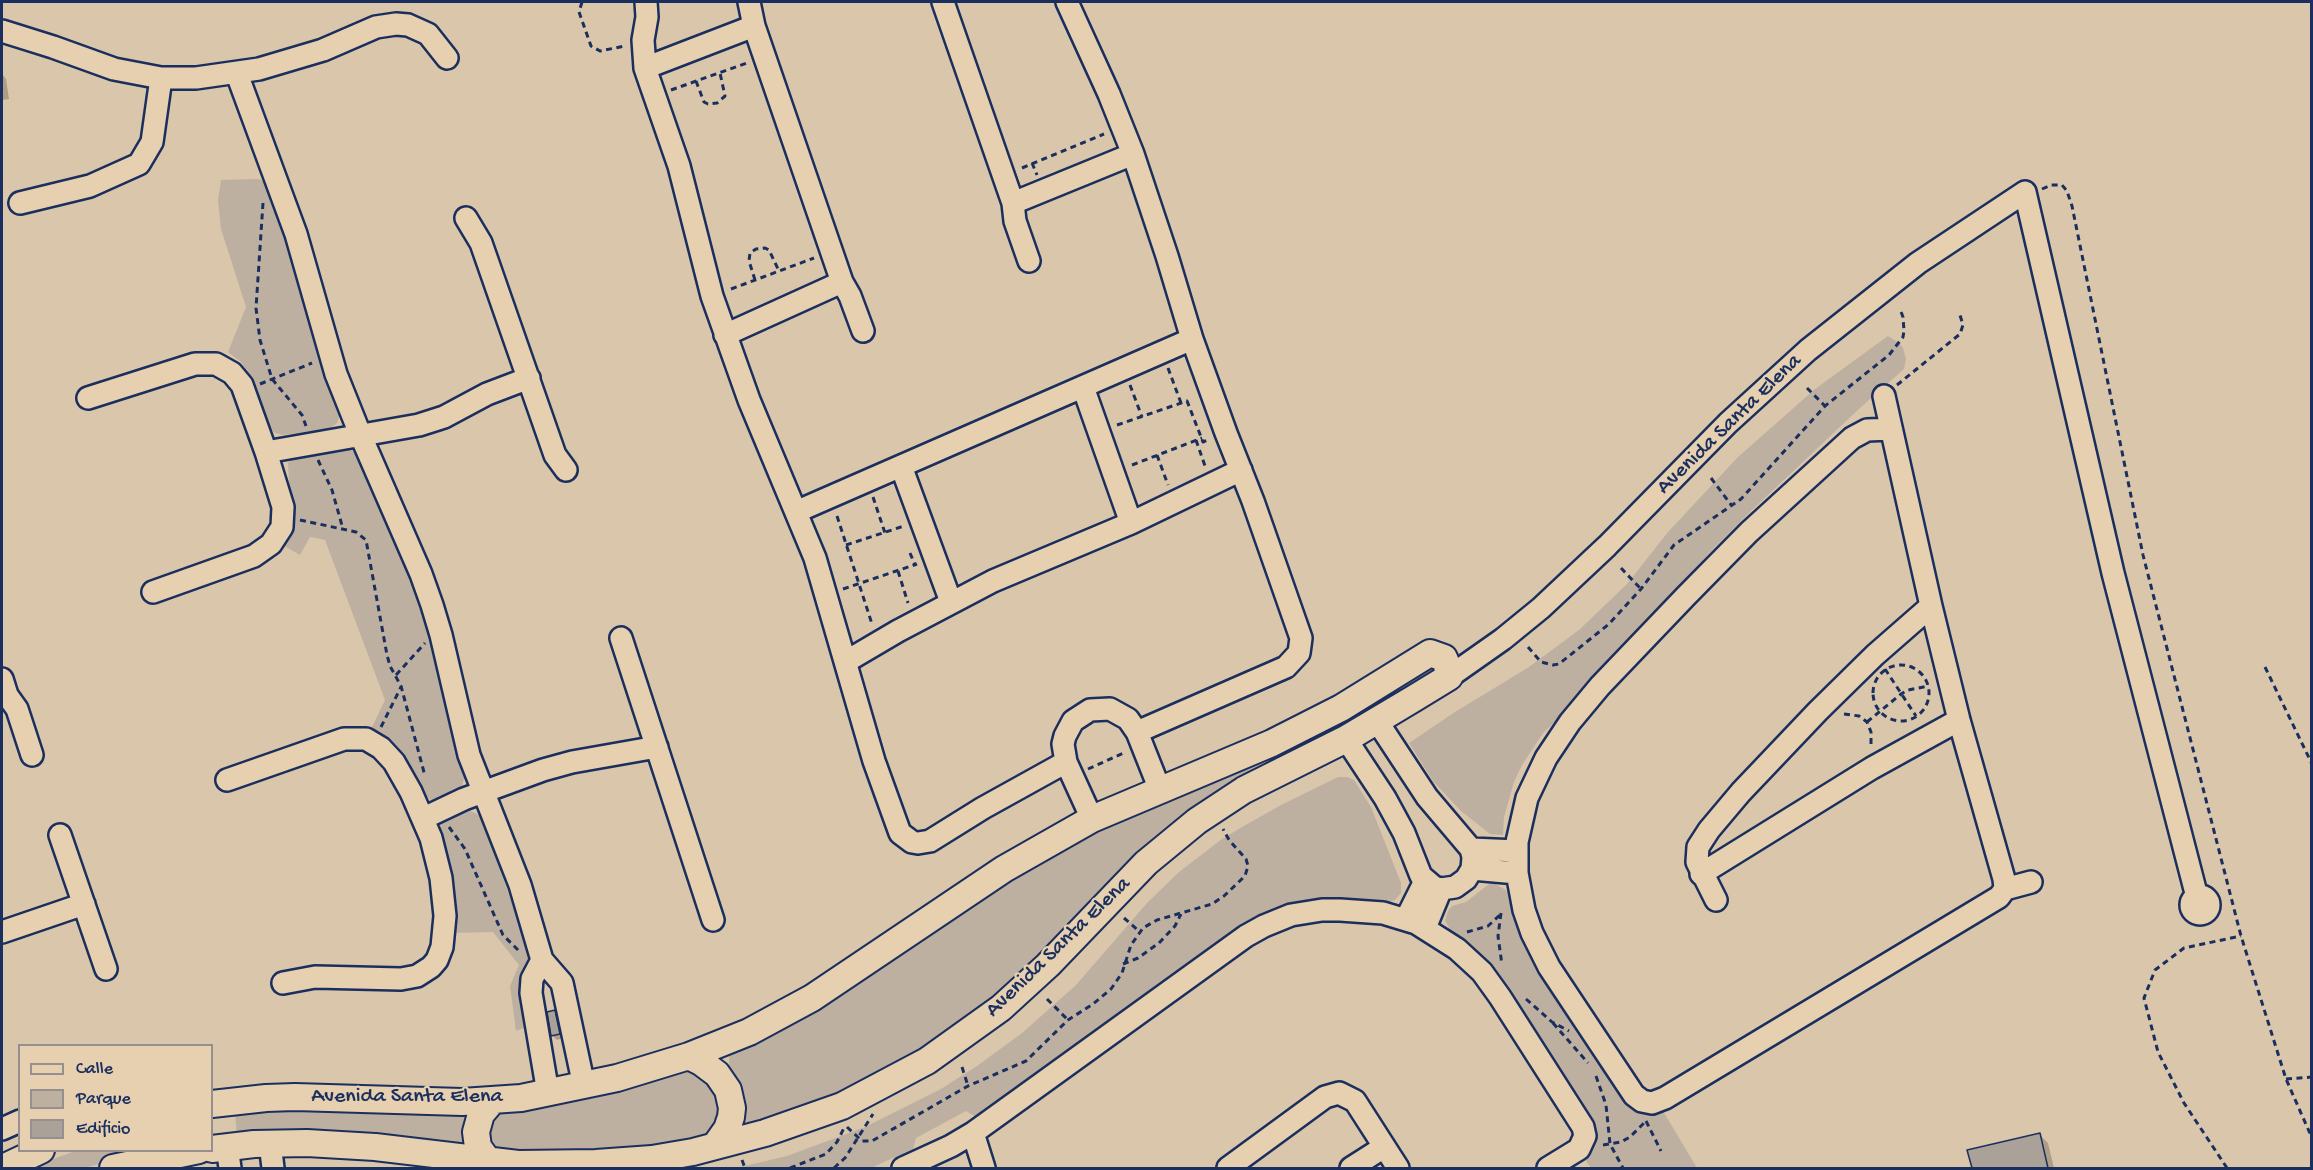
<!DOCTYPE html>
<html>
<head>
<meta charset="utf-8">
<style>
  body { margin:0 }
  #map { position:relative; width:2313px; height:1170px; overflow:hidden; background:#dac6ab; font-family:"Gochi Hand",sans-serif }
  canvas { display:block }
  .frame { position:absolute; inset:0; border:3px solid #1b2f5e; pointer-events:none }
  .legend { position:absolute; left:18px; top:1044px; width:195px; height:108px; box-sizing:border-box; background:#e6d0b0; border:2px solid #95908f; margin:0; padding:8px 10px; list-style:none; font-size:18px; color:#1b2f5e }
  .legend li { display:flex; align-items:center; gap:12px; height:30px }
  .legend b { width:30px; border:2px solid #95908f }
</style>
</head>
<body>
<div id="map">
<canvas width="2313" height="1170"></canvas>
<div class="frame"></div>
<ul class="legend">
<li><b style="height:8px;background:#e6d0b0"></b>Calle</li>
<li><b style="height:16px;background:#beb0a0"></b>Parque</li>
<li><b style="height:16px;background:#aaa198"></b>Edificio</li>
</ul>
</div>
<script>
const ctx = document.querySelector('canvas').getContext('2d');
ctx.lineJoin = 'round';
function fillPath(path, color) { ctx.fillStyle = color; ctx.fill(path, 'evenodd'); }
const poly = rows => new Path2D(rows.map(r => 'M' + r).join(''));
function strokePath(path, color, width, dash) { ctx.strokeStyle = color; ctx.lineWidth = width; ctx.lineCap = dash ? 'butt' : 'round'; ctx.setLineDash(dash || []); ctx.stroke(path); }
function drawText(font, color, halo, rows, align = 'center') {
  ctx.font = font + ' "Gochi Hand",sans-serif'; ctx.lineWidth = 4.5; ctx.setLineDash([]); ctx.textBaseline = 'middle'; ctx.strokeStyle = halo; ctx.fillStyle = color; for (const [text, x, y, turn = 0] of rows) {
    ctx.save(); ctx.translate(x, y); ctx.rotate((+turn || 0) * Math.PI / 180); ctx.textAlign = isNaN(turn) ? turn : align; if (halo) ctx.strokeText(text, 0, 0); ctx.fillText(text, 0, 0); ctx.restore();
  }
}
fillPath(poly([
  [259,179,267,182,276,203,340,414,337,423,329,429,283,435,275,433,268,426,257,388,248,373,241,362,228,352,246,307,221,229,218,200,221,180],
  [1888,336,1899,343,1903,348,1906,359,1904,369,1860,408,1750,512,1713,549,1571,707,1543,733,1522,765,1514,782,1504,817,1503,835,1490,834,1461,811,1433,781,1409,743,1455,712,1529,667,1579,630,1627,584,1668,532,1738,457,1815,389],
  [345,449,351,450,360,457,431,624,465,776,461,788,441,802,431,800,423,793,400,753,387,739,371,729,385,700,325,540,310,537,300,555,281,544,290,503,288,463,292,458],
  [1431,666,1441,668,1319,741,1322,734,1388,697],
  [1301,744,1304,746,1058,938,979,1011,936,1043,849,1090,741,1129,738,1084,729,1069,729,1052,1001,884,1091,832],
  [1338,777,1347,777,1354,780,1371,807,1401,883,1401,893,1395,900,1385,903,1353,900,1316,902,976,1117,966,1111,916,1138,913,1149,871,1168,736,1168,787,1156,865,1127,941,1089,977,1066,1022,1033,1076,985,1147,903,1179,872,1222,839,1242,827,1281,805],
  [468,810,477,814,483,822,529,951,529,962,519,989,526,1027,516,1031,510,986,519,965,493,932,452,933,438,829,442,820,459,811],
  [1489,884,1495,884,1506,890,1524,938,1658,1111,1663,1111,1697,1168,1591,1168,1586,1161,1593,1140,1477,956,1452,933,1445,921,1448,911,1452,906,1466,902],
  [684,1070,691,1070,716,1086,721,1117,708,1134,702,1137,623,1149,580,1152,499,1151,491,1146,484,1122,491,1114],
  [314,1109,432,1114,469,1112,472,1147,237,1137,235,1112],
  [75,1151,148,1151,84,1168,29,1168]
]), '#beb0a0');
fillPath(poly([
  [2,74,6,79,9,99,2,100],
  [554,1011,558,1016,563,1038,557,1040,553,1036],
  [2039,1134,2048,1143,2054,1168,1973,1168,1969,1151]
]), '#0003');
const building = poly([
  [555,1010,560,1034,551,1036,547,1012,555,1010],
  [2040,1133,2048,1168,1972,1168,1967,1150,2040,1133]
]);
fillPath(building, '#aaa198');
strokePath(building, '#1b2f5e', 1.5);
const minor = poly([
  [646,2,647,17,643,40,645,68,679,166,712,296,749,400,815,558,874,761,900,833,912,842,918,843,930,841,983,808,1066,762],
  [749,2,754,26,842,282,850,296,863,331],
  [943,2,1013,203,1015,221,1029,261],
  [1067,2,1109,94,1133,154,1167,256,1192,339,1226,433,1253,501,1301,638,1299,653,1286,667,1137,732],
  [2,31,53,47,114,69,161,78,196,78,259,69,323,50,376,27,396,24,408,25,428,34,447,58],
  [645,68,754,26],
  [237,74,296,234,336,374,360,434,421,574,432,605,441,635,469,755,520,885,542,960,562,983,584,1086],
  [20,203,90,186,139,164,152,142,161,78],
  [1013,203,1133,154],
  [466,218,481,243,555,455,566,470],
  [725,335,842,282],
  [1083,387,1131,523],
  [1884,396,1931,606,1959,720,2004,879,2005,889,1999,897,1665,1098,1652,1103,1642,1101,1634,1095,1549,967,1532,933,1524,910,1517,873,1517,842,1527,798,1546,758,1570,722,1600,686,1686,596,1749,532,1852,438,1867,430,1891,429],
  [88,398,195,364,216,364,232,373,242,385,266,452,283,507,282,527,271,544,254,556,153,592],
  [266,452,419,425,444,417,487,394,529,378],
  [901,466,951,602],
  [798,511,1192,339],
  [621,638,713,920],
  [847,661,898,631,993,581,1131,523,1241,470],
  [1449,677,1503,639,1541,608,1607,546,1728,423,1808,350,1918,263,2025,192,2113,573,2197,897],
  [2,679,7,695,17,709,32,755],
  [1346,739,1385,798,1404,833,1421,876,1434,887,1441,889,1455,887,1466,879,1472,869,1473,857,1471,849,1427,797,1377,721],
  [227,780,344,739,366,739,381,748,394,762,411,792,431,838,441,878,445,916,442,947,437,960,431,967,417,976,401,979,315,977,283,983],
  [424,818,464,799,543,770,572,762,657,747],
  [1092,819,1066,762,1063,744,1065,736,1073,721,1090,710,1110,709,1128,719,1137,732,1160,790],
  [60,835,106,969],
  [1471,849,1517,851],
  [1472,869,1517,873],
  [1701,874,1872,768,1959,720],
  [2005,889,2031,882],
  '2191 905a9 9 0 1 1 18 0a9 9 0 1 1-18 0Z',
  [1716,900,1697,862,1698,847,1709,830,1741,792,1818,711,1875,655,1931,606],
  [1406,919,1425,881],
  [1425,928,1441,889],
  [2,932,84,904],
  [542,960,532,979,531,993,548,1093],
  [2,1129,20,1121],
  [973,1133,984,1168],
  [270,1143,273,1168],
  [227,1146,230,1168],
  [903,1168,951,1146,973,1133,1246,936,1264,926,1291,915,1322,910,1340,910,1383,913,1416,923,1457,949,1482,972,1500,997,1583,1127,1585,1136,1579,1149,1548,1168],
  [1228,1168,1325,1097,1339,1093,1355,1101,1398,1168],
  [1351,1168,1384,1147]
]);
const tertiary = poly([
  [689,1056,701,1062,717,1074,728,1090,732,1108,731,1117,727,1129,715,1146],
  [212,1104,266,1098,295,1097,462,1102,521,1098,617,1078,689,1056,749,1032,812,998,1004,869,1092,819,1272,743,1341,708,1430,653,1444,658,1447,665,1449,677,1413,699,1346,739,1244,790,1197,821,1146,863,1048,965,1001,1008,927,1061,842,1106,765,1133,693,1152,652,1159,596,1163,518,1164,375,1147,307,1143,254,1144,212,1149],
  [489,1162,478,1147,476,1132,481,1114,493,1100],
  [3,1168,41,1150],
  [113,1168,199,1150]
]);
strokePath(minor, '#1b2f5e', 26);
strokePath(tertiary, '#1b2f5e', 30);
strokePath(poly([
  [582,2,579,12,591,46,600,51,625,46],
  [696,81,704,102,708,104,717,103,725,96,720,73],
  [671,90,747,63],
  [1032,163,1037,175],
  [1022,168,1104,134],
  [2042,189,2051,185,2062,185,2067,191,2072,206,2143,555,2241,936,2286,1079,2312,1138],
  [263,203,256,308,260,340,272,379,302,415,306,426],
  [755,280,749,261,750,253,756,249,765,248,769,250,779,271],
  [731,289,814,258],
  [1168,368,1181,403],
  [260,384,312,363],
  [1130,385,1142,417],
  [1897,385,1960,334,1963,325,1960,315],
  [1807,388,1825,406],
  [1117,425,1187,401,1203,442,1210,439],
  [1196,440,1205,466],
  [1157,455,1168,485],
  [318,460,332,490,343,529],
  [1132,465,1202,438],
  [1711,478,1732,506],
  [873,497,885,533],
  [837,516,872,624],
  [300,520,356,532,366,540,387,655,390,666,401,686,425,776],
  [846,545,904,526],
  [910,553,915,565],
  [1621,568,1640,588],
  [898,571,908,603],
  [843,589,917,564],
  [1528,647,1541,662,1553,665,1559,664,1609,624,1641,589,1674,545,1741,499,1825,406,1889,355,1903,337,1904,331,1903,317,1900,309],
  '1873 693a28 28 0 1 1 56 0a28 28 0 1 1-56 0Z',
  [2265,667,2312,764],
  [1885,669,1916,716],
  [396,675,425,643],
  [1844,714,1859,716,1867,722,1871,732,1871,746],
  [1867,722,1901,694,1908,690,1929,686],
  [381,727,401,687],
  [1088,769,1126,752],
  [449,827,465,849,503,935,521,953],
  [1501,913,1498,936,1502,965],
  [1124,918,1140,932],
  [1467,932,1488,926,1500,915],
  [1123,964,1138,958,1159,943,1175,926,1181,914],
  [1047,999,1068,1020],
  [1526,999,1552,1022,1569,1031],
  [1553,1023,1588,1063],
  [962,1067,968,1086],
  [1596,1076,1606,1105,1610,1144,1623,1168],
  [2286,1079,2312,1077],
  [1646,1121,1661,1151],
  [847,1127,862,1141,872,1141,968,1086,1026,1061,1068,1020,1093,1004,1111,989,1122,973,1131,945,1143,928,1157,920,1212,904,1224,896,1245,876,1248,866,1246,859,1229,840,1223,829],
  [1603,1145,1621,1142,1630,1137,1645,1122],
  [742,1160,745,1168],
  [790,1168,826,1154,837,1142,844,1128],
  [834,1168,845,1158,873,1114],
  [2227,1168,2184,1103,2158,1052,2144,998,2155,970,2184,948,2241,936]
]), '#1b2f5e', 3, [6, 4.5]);
strokePath(minor, '#e6d0b0', 21);
strokePath(tertiary, '#e6d0b0', 26);
drawText('22px', '#1b2f5e', '#e6d0b0', [
  ["Avenida Santa Elena",1730,425,-44],
  ["Avenida Santa Elena",1059,948,-44],
  ["Avenida Santa Elena",407,1098]
]);
</script>
</body>
</html>
